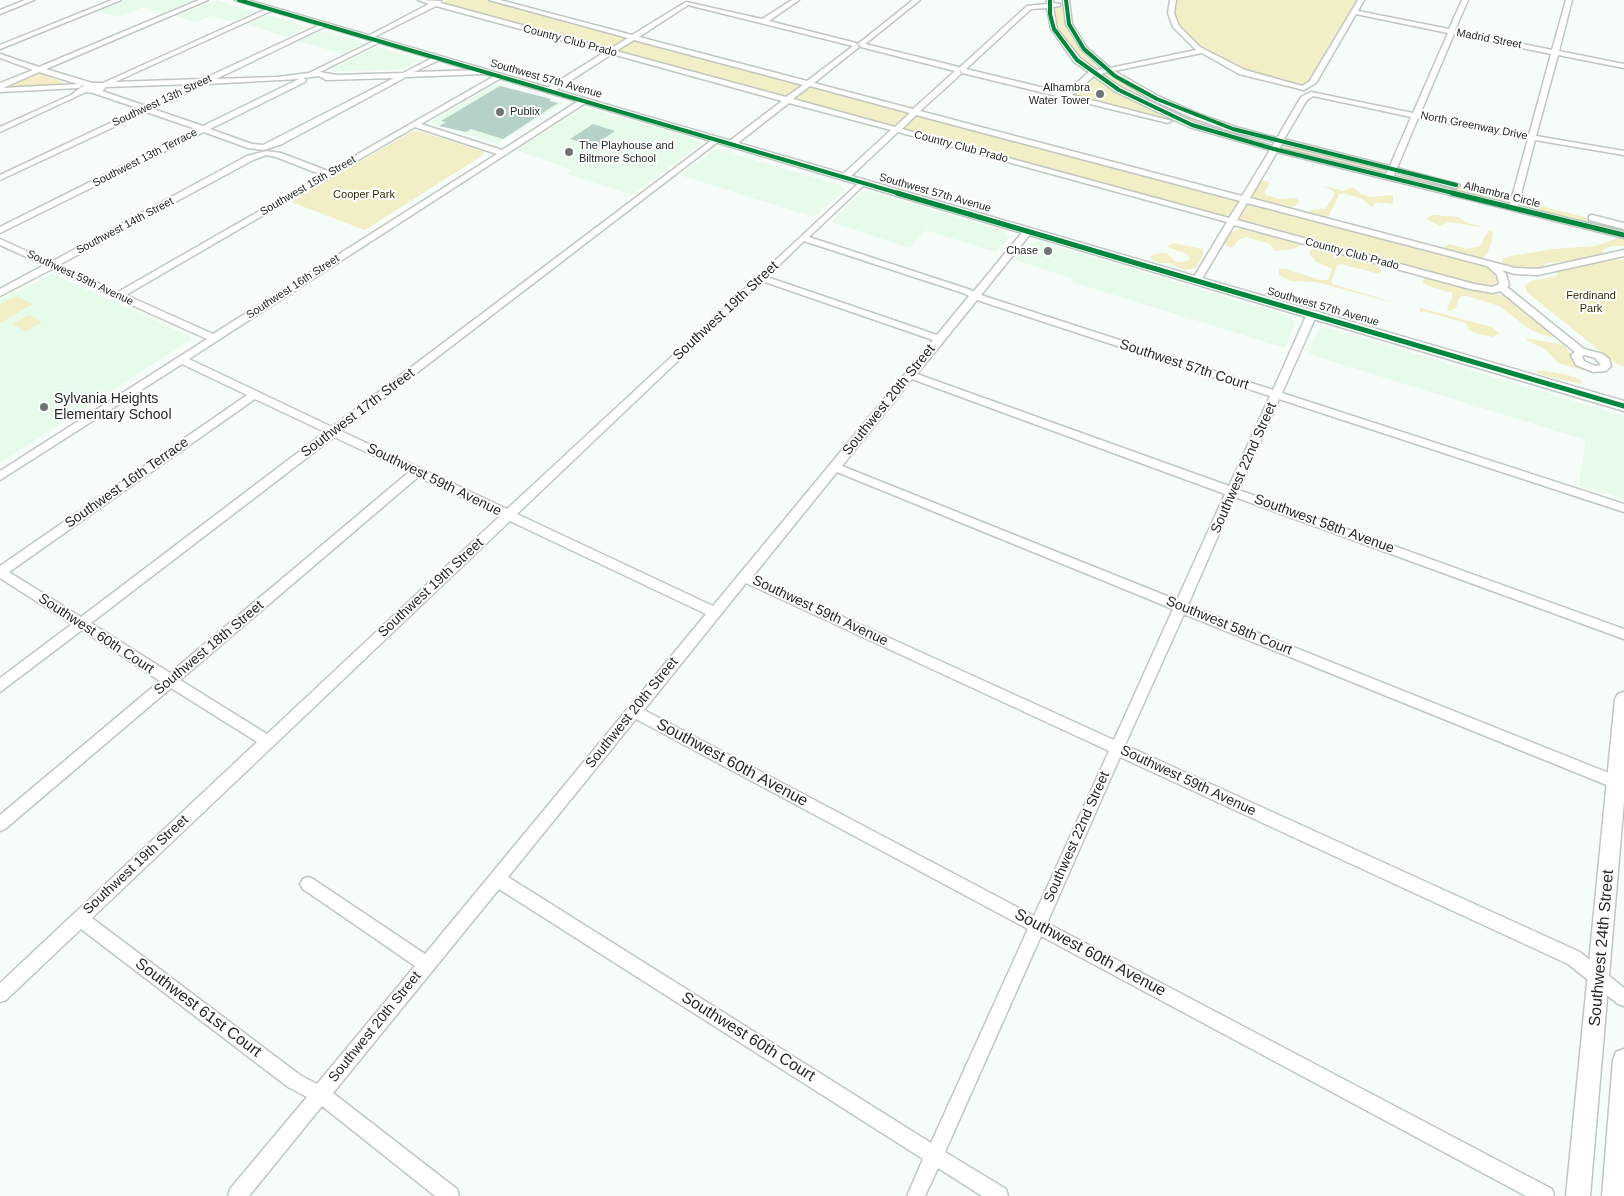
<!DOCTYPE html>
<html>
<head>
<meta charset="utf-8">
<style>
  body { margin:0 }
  canvas { display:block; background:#f6fcf7 }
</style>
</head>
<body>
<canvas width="1624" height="1196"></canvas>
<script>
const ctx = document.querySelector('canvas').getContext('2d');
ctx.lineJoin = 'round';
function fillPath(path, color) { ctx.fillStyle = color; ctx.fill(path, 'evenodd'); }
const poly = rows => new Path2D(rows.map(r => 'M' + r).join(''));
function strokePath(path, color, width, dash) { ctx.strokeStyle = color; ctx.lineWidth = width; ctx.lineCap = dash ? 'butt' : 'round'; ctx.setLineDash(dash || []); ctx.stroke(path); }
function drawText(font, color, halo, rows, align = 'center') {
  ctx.font = font + ' Helvetica,sans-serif'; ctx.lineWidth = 4; ctx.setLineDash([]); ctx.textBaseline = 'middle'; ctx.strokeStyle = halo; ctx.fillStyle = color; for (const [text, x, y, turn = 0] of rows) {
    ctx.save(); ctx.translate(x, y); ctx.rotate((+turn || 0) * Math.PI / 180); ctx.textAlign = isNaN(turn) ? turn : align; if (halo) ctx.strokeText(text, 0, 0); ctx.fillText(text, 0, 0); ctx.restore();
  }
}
fillPath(poly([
  [127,0,196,0,164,13,143,7,118,17,99,11],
  [217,0,255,12,233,22,211,16,196,22,176,16],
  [264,16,273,16,307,27,287,37,246,24],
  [321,31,363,42,363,44,343,54,299,41],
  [379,47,420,60,400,70,332,71,334,68,372,49],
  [496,84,563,103,497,144,430,122],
  [586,108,677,133,702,143,632,195,568,174,573,170,516,150,580,110],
  [716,149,840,185,844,190,814,217,680,175],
  [869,191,1004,231,1009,238,996,252,925,230,910,248,831,222,861,193],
  [1038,241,1286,315,1294,321,1294,325,1285,348,1072,282,1074,279,1015,260,1028,245],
  [53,274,189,336,190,340,0,463,0,300],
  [1325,327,1624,416,1624,499,1579,485,1586,440,1308,354,1319,328]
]), '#e6fbe9');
fillPath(poly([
  [447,0,485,0,624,37,626,40,608,49,443,4],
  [1175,0,1358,0,1309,84,1300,87,1260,77,1213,56,1192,42,1179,27,1174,15],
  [1053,6,1063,7,1065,21,1073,38,1099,68,1092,69,1075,55,1055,25],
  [638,40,801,85,802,86,789,96,784,97,618,51,632,41],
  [40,73,63,82,56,86,11,87,13,84],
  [1105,73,1151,98,1212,124,1194,124,1118,88,1100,75],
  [1091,77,1163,115,1163,117,1073,95],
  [816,87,905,111,908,115,897,125,886,125,796,100,808,88],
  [920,116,1236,200,1238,202,1230,215,1219,216,905,129,905,127,915,117],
  [419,131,484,152,483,155,365,230,291,202,411,132],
  [1285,145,1292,145,1387,170,1376,173,1288,151,1282,148],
  [1402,172,1509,199,1507,205,1399,178],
  [1267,181,1270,183,1265,192,1266,195,1280,199,1296,198,1299,201,1298,204,1288,209,1254,199,1253,193,1260,182],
  [1323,186,1344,191,1353,187,1361,194,1372,197,1393,195,1393,204,1376,202,1373,207,1370,206,1362,199,1344,193,1339,195,1328,217,1315,216,1310,212,1311,210,1325,209,1334,196,1335,192],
  [1253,203,1484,265,1493,270,1499,279,1493,286,1482,287,1241,221,1239,218,1246,205],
  [1528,203,1624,227,1624,232,1526,208],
  [1433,215,1458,217,1468,223,1487,228,1449,222,1440,226,1426,219],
  [1241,228,1254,233,1263,232,1282,237,1301,245,1294,249,1275,251,1270,244,1247,237,1239,240,1232,248,1226,246,1224,241,1227,234],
  [1489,230,1493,233,1491,244,1487,254,1483,258,1476,258,1447,251,1444,247,1449,244,1467,249,1480,246],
  [1624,238,1624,246,1611,246,1604,249,1603,253,1576,261,1547,263,1542,267,1532,269,1518,269,1506,266,1502,262,1504,258,1512,256,1552,249,1596,246,1615,239],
  [1173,243,1203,249,1203,254,1196,268,1184,270,1170,263,1159,263,1151,259,1151,255,1162,253,1168,254,1176,262,1187,261,1190,258,1187,254,1167,247],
  [1318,248,1376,263,1382,270,1379,274,1341,264,1337,266,1331,282,1333,284,1399,304,1316,282,1291,281,1279,275,1279,269,1286,269,1320,280,1328,280,1332,269,1317,262,1310,255,1310,250],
  [1613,259,1624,260,1624,367,1614,362,1528,293,1525,286,1531,281,1557,276,1557,272],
  [1425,277,1467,289,1508,296,1528,316,1550,331,1552,336,1550,337,1531,330,1499,306,1468,296,1462,296,1459,298,1456,308,1450,311,1447,310,1452,297,1452,293,1426,285,1422,282],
  [16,296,33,304,0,323,0,305],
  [1420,308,1492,327,1499,333,1493,337,1475,333,1468,329,1466,323,1424,311,1420,313],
  [29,315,42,322,26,331,12,324],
  [1526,338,1564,345,1583,370,1558,363,1545,349,1526,340],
  [1537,370,1568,375,1581,380,1582,384,1546,376,1537,373]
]), '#f2eec6');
fillPath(poly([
  [500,86,551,99,549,101,558,103,503,139,471,129,466,132,439,126,446,122,441,121],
  [593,124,615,131,600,141,606,143,594,151,582,147,587,144,570,139]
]), '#b6d1c8');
const minor = poly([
  [25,0,34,0,0,14,0,10,25,0],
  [112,0,121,0,0,49,0,45,112,0],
  [199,0,208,0,46,69,92,83,103,83,271,7,274,9,273,10,115,82,203,79,324,23,326,24,326,26,216,79,277,77,309,73,378,39,381,41,380,42,320,72,336,75,403,73,436,56,440,58,439,60,414,72,484,70,488,72,484,74,406,77,282,144,264,150,248,148,204,132,0,233,0,227,196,129,146,112,0,180,0,175,140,109,93,93,86,92,0,132,0,127,71,95,84,85,82,85,79,88,0,92,0,83,33,70,0,58,0,54,39,67,199,0],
  [39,72,78,84,2,88,3,88,39,72],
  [319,76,326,80,394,78,263,145,252,144,210,129,305,82,306,80,303,78,319,76],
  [299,79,203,126,153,109,206,84,299,79],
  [193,84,146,106,102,91,106,87,193,84],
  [418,0,441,1,441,3,610,49,628,38,489,0,500,0,632,35,686,2,762,19,792,0,799,0,769,21,856,43,859,47,814,83,913,109,955,71,861,47,858,44,913,0,920,0,865,44,959,67,961,74,920,111,1242,196,1270,150,1189,127,1116,92,1094,76,1072,95,1172,121,1168,123,962,73,959,68,1027,6,1047,4,1047,0,1053,0,1053,3,1060,4,1060,6,1053,7,1057,29,1080,58,1096,70,1103,69,1082,50,1066,24,1063,0,1069,0,1072,24,1087,48,1110,68,1196,50,1173,27,1168,13,1170,0,1176,0,1174,13,1179,26,1200,47,1245,70,1302,86,1309,82,1358,0,1364,0,1358,11,1449,29,1462,0,1468,0,1455,30,1552,50,1566,0,1572,0,1559,51,1624,64,1624,68,1558,55,1536,136,1624,151,1624,155,1535,140,1518,206,1624,232,1624,238,1277,152,1250,198,1515,268,1538,269,1624,250,1624,256,1538,275,1515,274,1502,270,1506,274,1509,285,1507,287,1584,349,1603,354,1609,359,1611,366,1606,371,1593,372,1576,365,1571,355,1575,352,1500,291,1493,293,1470,289,1234,225,1200,282,1194,282,1192,280,1227,222,898,132,848,179,842,179,842,175,891,130,789,103,734,146,728,146,728,142,782,101,612,54,553,92,547,92,547,88,605,52,436,6,370,39,366,39,366,37,429,4,418,0],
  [688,5,853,46,807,81,639,37,688,5],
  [1047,8,1051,29,1074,62,1089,72,1065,93,966,69,1031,9,1047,8],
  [1356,14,1448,33,1413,113,1311,92,1301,97,1277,138,1236,127,1199,114,1160,97,1114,71,1202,53,1239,74,1304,90,1316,83,1356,14],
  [1454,34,1551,54,1529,135,1420,114,1454,34],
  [634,40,803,85,786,97,616,51,634,40],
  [1107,72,1154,101,1193,118,1230,131,1275,142,1272,146,1195,123,1122,88,1101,74,1107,72],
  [810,86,910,113,895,127,793,99,810,86],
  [1313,96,1411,117,1390,166,1284,139,1307,100,1313,96],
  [916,115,1240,201,1229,218,902,129,916,115],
  [1418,118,1528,139,1510,204,1394,176,1395,172,1456,188,1460,185,1397,168,1418,118],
  [1282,144,1388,170,1386,174,1279,148,1282,144],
  [1247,203,1487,266,1497,275,1499,284,1492,287,1474,284,1237,220,1247,203],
  [1585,355,1595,358,1601,365,1595,366,1584,361,1582,356,1585,355],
  [498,74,501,74,501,78,421,124,502,150,583,98,590,100,189,359,332,427,716,137,720,139,719,141,341,431,507,509,862,180,865,180,865,184,809,237,974,291,1025,229,1031,229,1031,233,981,295,1273,390,1307,314,1309,312,1315,312,1317,314,1282,393,1624,504,1624,512,1279,399,1239,490,1624,629,1624,639,1235,497,1188,605,1624,779,1624,792,1184,614,1125,745,1580,952,1624,988,1624,1006,1618,1004,1568,964,1120,757,1047,923,1552,1189,1554,1196,1526,1196,1041,936,945,1152,1006,1189,1008,1196,982,1196,938,1168,925,1196,907,1196,923,1159,499,889,333,1093,457,1189,459,1196,435,1196,322,1106,249,1196,228,1196,230,1189,307,1097,288,1087,81,929,6,1000,0,1002,0,983,257,742,171,688,5,829,0,831,0,815,160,681,82,630,0,692,0,678,72,624,0,578,0,566,247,395,182,364,0,480,0,471,207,339,52,269,0,296,0,289,44,265,0,245,0,239,51,262,247,156,266,151,281,153,328,171,498,74],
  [415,127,497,154,213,334,126,295,415,127],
  [266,155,276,157,322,175,118,292,59,265,253,160,266,155],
  [804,241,963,293,969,296,937,335,767,277,804,241],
  [762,281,933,340,713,606,517,514,762,281],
  [977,300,1270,396,1229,486,917,374,977,300],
  [912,379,1225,494,1177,600,842,466,912,379],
  [255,399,325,432,81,617,9,572,255,399],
  [334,437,409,472,170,673,91,623,334,437],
  [837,472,1173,609,1114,740,753,576,837,472],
  [418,477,500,516,267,734,180,680,418,477],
  [510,521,706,614,425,954,313,879,308,877,303,879,300,884,303,889,415,966,317,1084,300,1075,92,918,510,521],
  [746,583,1109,751,1034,916,644,710,746,583],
  [636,719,1028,929,931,1143,508,877,636,719],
  [1592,215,1624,223,1624,229,1589,220,1589,216,1592,215]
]);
const major = poly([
  [235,0,248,0,1624,401,1624,411,235,0],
  [1624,692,1624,801,1590,1196,1566,1196,1615,699,1618,694,1624,692],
  [1624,1049,1624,1196,1602,1196,1613,1060,1616,1052,1624,1049]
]);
strokePath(minor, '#c0c7c1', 3);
strokePath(major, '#c0c7c1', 3);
fillPath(minor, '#fefffe');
fillPath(major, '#fefffe');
strokePath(poly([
  [239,0,901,194],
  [1050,0,1050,14,1054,29,1077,60,1119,90,1192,125,1274,149,1457,194],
  [1066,0,1069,24,1084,49,1115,76,1157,99,1233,129,1456,185]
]), '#00873e', 4);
strokePath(poly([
  [897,193,1624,406],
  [1452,193,1624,235]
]), '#00873e', 5);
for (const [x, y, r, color] of [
  [1100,94,5,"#6c756e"],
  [500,112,5,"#6c756e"],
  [569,152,5,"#6c756e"],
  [1048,251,5,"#6c756e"],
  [44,407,5,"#6c756e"]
]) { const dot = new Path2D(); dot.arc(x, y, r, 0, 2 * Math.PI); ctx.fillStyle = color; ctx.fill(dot); strokePath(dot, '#fff', 2); }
drawText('11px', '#222c24', '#fff', [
  ["Madrid Street",1489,39,11],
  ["Country Club Prado",570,41,15],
  ["Southwest 57th Avenue",546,79,16],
  ["Southwest 13th Street",162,101,-25],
  ["North Greenway Drive",1474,126,11],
  ["Country Club Prado",961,147,15],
  ["Southwest 13th Terrace",145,158,-27],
  ["Southwest 15th Street",308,186,-30],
  ["Southwest 57th Avenue",935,193,16],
  ["Alhambra Circle",1502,195,14],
  ["Southwest 14th Street",125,226,-28],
  ["Country Club Prado",1352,254,15],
  ["Southwest 59th Avenue",80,278,25],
  ["Southwest 16th Street",293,287,-33],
  ["Southwest 57th Avenue",1323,307,16]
]);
drawText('11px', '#222c24', '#fff', [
  ["Alhambra",1090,88],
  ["Water Tower",1090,101],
  ["Publix",510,112,"left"],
  ["The Playhouse and",579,146,"left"],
  ["Biltmore School",579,159,"left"],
  ["Chase",1038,251]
], 'right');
drawText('11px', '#322b00', '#fff', [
  ["Cooper Park",364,195],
  ["Ferdinand",1591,296],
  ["Park",1591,309]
]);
drawText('14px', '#222c24', '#fff', [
  ["Southwest 19th Street",726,311,-43],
  ["Southwest 57th Court",1184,365,18],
  ["Southwest 20th Street",889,400,-51],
  ["Southwest 17th Street",358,413,-37],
  ["Southwest 22nd Street",1244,468,-66],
  ["Southwest 59th Avenue",434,480,26],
  ["Southwest 16th Terrace",127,483,-35],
  ["Southwest 58th Avenue",1324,524,20],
  ["Southwest 19th Street",431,588,-43],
  ["Southwest 59th Avenue",820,611,25],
  ["Southwest 58th Court",1229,626,22],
  ["Southwest 60th Court",96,634,33],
  ["Southwest 18th Street",209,648,-40],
  ["Southwest 20th Street",632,713,-51],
  ["Southwest 59th Avenue",1188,781,25],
  ["Southwest 22nd Street",1077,837,-66],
  ["Southwest 19th Street",136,865,-43],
  ["Southwest 20th Street",375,1027,-51]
]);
drawText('14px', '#222c24', '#fff', [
  ["Sylvania Heights",54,399],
  ["Elementary School",54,415]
], 'left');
drawText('16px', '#222c24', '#fff', [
  ["Southwest 60th Avenue",732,763,28],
  ["Southwest 24th Street",1602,948,-85],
  ["Southwest 60th Avenue",1090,953,28],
  ["Southwest 61st Court",198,1008,37],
  ["Southwest 60th Court",748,1037,32]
]);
</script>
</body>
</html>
